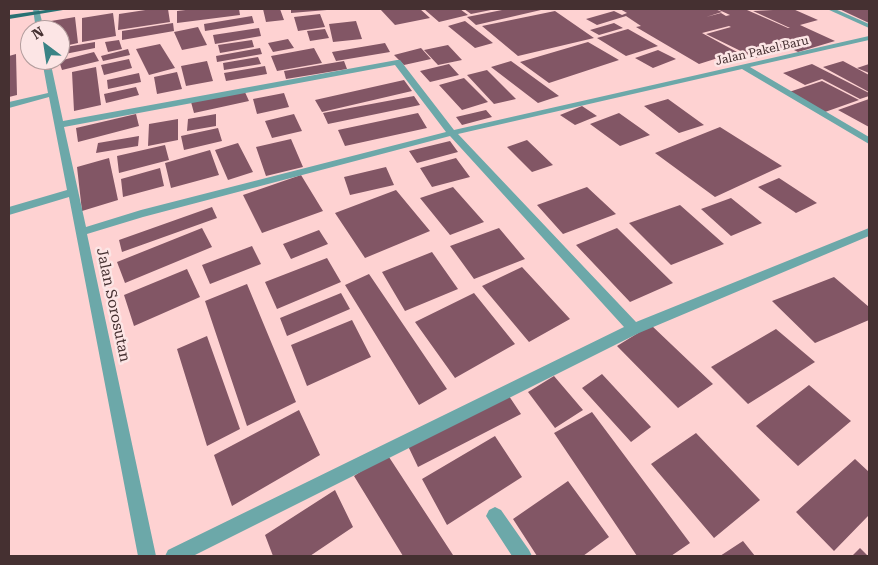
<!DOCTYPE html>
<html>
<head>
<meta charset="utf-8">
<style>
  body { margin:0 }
  #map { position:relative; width:878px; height:565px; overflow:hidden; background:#fed2d2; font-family:"Roboto Serif",serif }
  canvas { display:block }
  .frame { position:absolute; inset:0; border:10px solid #453031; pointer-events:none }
  .north { position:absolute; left:20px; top:20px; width:50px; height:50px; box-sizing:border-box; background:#fce5e5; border:1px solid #b39d9d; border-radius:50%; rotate:329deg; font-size:14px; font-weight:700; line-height:20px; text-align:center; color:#453031 }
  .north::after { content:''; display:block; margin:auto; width:18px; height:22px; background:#3a8385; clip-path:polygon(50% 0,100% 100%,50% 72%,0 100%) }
</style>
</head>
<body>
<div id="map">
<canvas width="878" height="565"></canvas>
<div class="frame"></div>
<div class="north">N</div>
</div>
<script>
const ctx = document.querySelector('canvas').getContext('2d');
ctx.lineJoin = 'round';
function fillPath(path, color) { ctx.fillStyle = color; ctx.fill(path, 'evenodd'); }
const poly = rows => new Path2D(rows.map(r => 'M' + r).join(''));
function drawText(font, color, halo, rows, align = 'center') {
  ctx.font = font + ' "Roboto Serif",serif'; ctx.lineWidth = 5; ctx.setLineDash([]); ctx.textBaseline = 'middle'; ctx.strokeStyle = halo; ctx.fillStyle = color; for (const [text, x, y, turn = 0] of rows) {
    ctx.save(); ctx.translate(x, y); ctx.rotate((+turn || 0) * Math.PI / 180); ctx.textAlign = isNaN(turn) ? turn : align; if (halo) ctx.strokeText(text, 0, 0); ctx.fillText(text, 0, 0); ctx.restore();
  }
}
fillPath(poly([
  [152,9,168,9,170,22,118,30,119,14],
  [194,9,239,9,240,15,177,23,177,11],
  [263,9,280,9,284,20,266,22],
  [291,9,327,9,327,10,291,13],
  [380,9,420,9,430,18,395,25],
  [424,9,460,9,468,15,439,22],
  [464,9,491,9,491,10,471,14],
  [507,9,538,9,541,10,476,25,467,17],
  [620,9,715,9,722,12,706,17,721,13,726,16,730,15,717,9,740,9,747,10,788,28,790,28,753,11,793,9,818,20,800,25,835,41,798,52,790,48,755,58,706,34,731,27,729,26,702,33,737,52,699,64,636,27,641,26,626,16,597,25,586,19,614,11,622,15,627,13],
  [839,9,869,9,869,23],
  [555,11,594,38,518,56,482,26],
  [113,13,116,36,82,42,82,18],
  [320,14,325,27,298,31,294,17],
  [252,16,254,23,205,31,204,24],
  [75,17,78,43,60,47,60,30,52,30,51,21],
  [356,21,362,39,333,42,329,24],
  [465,21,493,43,475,48,448,26],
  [173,23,174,31,122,40,122,31],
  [614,23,623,28,599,35,590,30],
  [198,27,207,45,182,50,174,32],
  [259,28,261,36,215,44,213,35],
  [325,29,329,38,310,41,307,31],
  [628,29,658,46,626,56,597,38],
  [288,39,294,48,273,52,268,43],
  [119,40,122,49,108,52,105,42],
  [252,40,254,47,220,53,218,45],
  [95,42,95,48,60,55,60,48],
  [588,42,619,60,549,83,520,62],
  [385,43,390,52,336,61,332,52],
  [160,44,175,68,149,75,136,49],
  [448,45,462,60,438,65,424,50],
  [260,48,262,54,217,62,216,56],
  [314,48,322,63,277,71,271,56],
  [421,48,431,59,404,65,394,55],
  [128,49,130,55,103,61,101,56],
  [658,50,676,59,653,68,635,58],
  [94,52,99,61,62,70,59,61],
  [16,54,17,95,9,97,9,56],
  [258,57,261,64,224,70,223,63],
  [129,59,132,68,104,75,101,65],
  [207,61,213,81,186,86,181,66],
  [344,61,347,69,286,79,284,71],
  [511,61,559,96,538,103,491,67],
  [843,61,869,75,869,92,823,67],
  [449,64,459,75,430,82,420,71],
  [812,64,869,93,869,96,860,99,822,79,805,85,783,73],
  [869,64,869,73,857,68],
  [265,66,267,74,226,81,224,73],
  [96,67,101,105,74,111,72,72],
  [487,70,516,99,494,104,467,75],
  [177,72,182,89,157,94,154,77],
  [139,73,141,82,108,89,107,80],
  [464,78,488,102,462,110,439,85],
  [404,80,412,91,322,112,315,100],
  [822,81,859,100,825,112,789,92],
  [136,87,139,95,106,103,104,94],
  [244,90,249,101,194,113,191,102],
  [284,93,289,107,257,114,253,99],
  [414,96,420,105,328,124,323,113],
  [668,99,704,125,679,133,644,106],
  [869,99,869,127,838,110],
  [582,106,597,116,575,125,560,115],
  [486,110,492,117,462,125,456,117],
  [418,113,427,128,345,146,338,130],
  [619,113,650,135,620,146,590,124],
  [136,114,139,126,78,142,76,128],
  [216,114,216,126,187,131,188,119],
  [294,114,302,131,272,138,265,121],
  [178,119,178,140,148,146,149,124],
  [720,127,782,166,715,197,655,153],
  [218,128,222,141,184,150,181,136],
  [139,136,138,146,96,153,98,143],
  [291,139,303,167,266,176,256,147],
  [527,140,553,165,532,172,507,147],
  [450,141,458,152,417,163,409,151],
  [238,143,253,172,228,180,215,150],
  [165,145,169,160,119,173,117,156],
  [210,150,219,175,171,188,165,163],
  [109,158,118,200,82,211,77,167],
  [456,158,470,177,432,187,420,168],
  [386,167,394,185,350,195,344,177],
  [160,168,164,186,123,197,121,179],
  [301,175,323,211,262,233,243,195],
  [779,178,817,203,796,213,758,187],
  [453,187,484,222,450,235,420,198],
  [587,187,616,214,563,234,537,205],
  [396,190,430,231,365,258,335,213],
  [731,198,762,223,731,236,701,209],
  [680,205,724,244,671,265,629,223],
  [212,207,217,218,122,252,119,240],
  [202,228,212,247,125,283,117,262],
  [499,228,525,259,474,279,450,246],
  [617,228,673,283,630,302,576,245],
  [319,230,328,244,291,259,283,244],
  [252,246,261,264,210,284,202,265],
  [432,252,458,289,405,311,382,272],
  [327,258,341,282,277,309,265,282],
  [522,267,570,319,529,342,482,286],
  [187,269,200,297,134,326,124,295],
  [369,274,447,389,419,405,345,285],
  [834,277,869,307,869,320,815,343,772,301],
  [247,284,296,402,247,426,205,301],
  [341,293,350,309,287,336,280,318],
  [474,293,515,344,455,378,415,322],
  [352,320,371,357,307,386,291,345],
  [651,325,713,384,678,408,617,346],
  [776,329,815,362,748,404,711,367],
  [207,336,240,429,207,446,177,349],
  [602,374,651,427,631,442,582,388],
  [554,376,583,410,555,428,528,392],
  [809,385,851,421,798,466,756,426],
  [509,396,521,414,418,467,408,446],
  [299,410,320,455,232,506,214,455],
  [592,412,690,543,671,556,637,556,554,433],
  [696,433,760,500,714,538,651,464],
  [495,436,522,477,447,525,422,479],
  [387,454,453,555,452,556,403,556,354,476],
  [855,459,869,472,869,515,834,551,796,512],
  [568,481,609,537,583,556,537,556,513,519],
  [335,490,353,527,310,556,273,556,265,535],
  [743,541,755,556,720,556],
  [860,548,868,556,852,556]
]), '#825665');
fillPath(poly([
  [33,9,39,9,44,30,36,30,33,9],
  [869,36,869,40,750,67,869,137,869,144,742,69,458,134,636,322,869,228,869,236,639,333,193,556,165,556,168,550,624,327,450,136,143,217,87,234,156,556,138,556,69,197,9,215,9,207,67,190,49,97,9,108,9,102,48,93,42,60,50,60,63,121,397,60,400,60,454,130,869,36],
  [395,65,446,132,141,210,86,227,64,127,395,65],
  [495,507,501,510,529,550,532,556,512,556,486,516,489,510,495,507]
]), '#6ca8a9');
fillPath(poly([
  [827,9,835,9,869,24,869,28,827,9]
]), '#6ca8a9');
fillPath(poly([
  [53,9,69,9,9,19,9,15,53,9]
]), '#287173');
drawText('12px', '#453031', '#fce5e5', [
  ["Jalan Pakel Baru",762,51,-13]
]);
drawText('15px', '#453031', '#fce5e5', [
  ["Jalan Sorosutan",113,305,78]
]);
</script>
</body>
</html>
